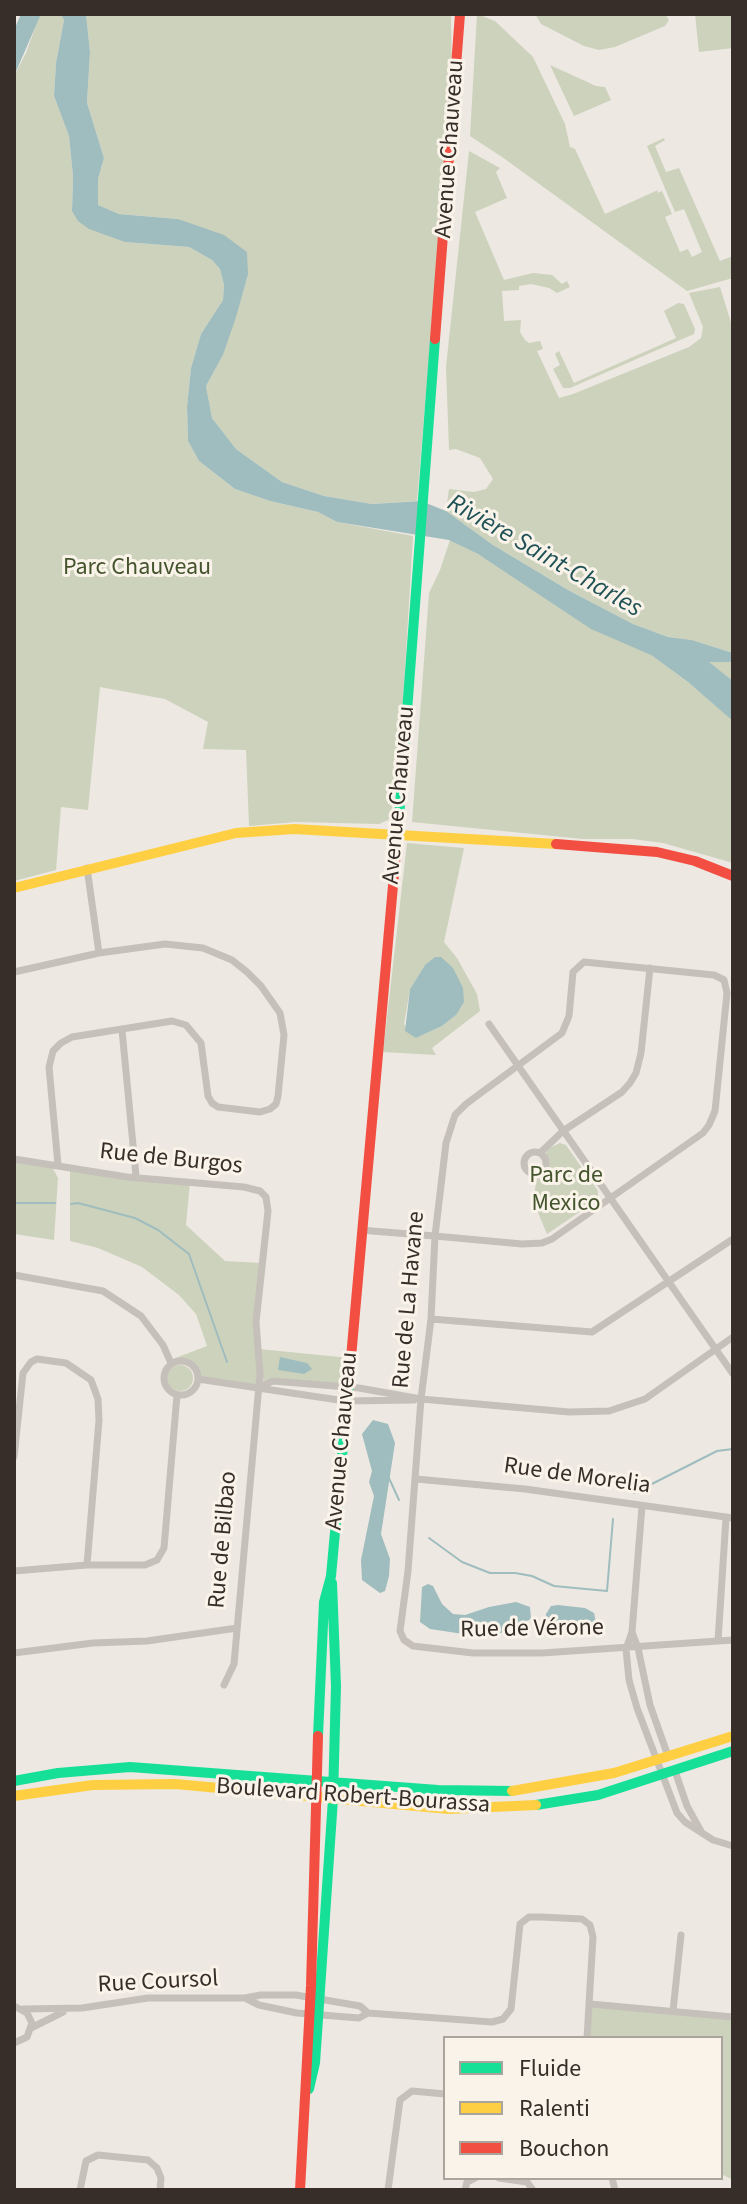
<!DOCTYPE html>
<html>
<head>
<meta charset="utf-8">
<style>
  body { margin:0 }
  #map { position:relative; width:747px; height:2204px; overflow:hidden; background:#ede8e2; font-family:"Source Sans 3",sans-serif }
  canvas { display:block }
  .frame { position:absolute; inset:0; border:16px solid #372e29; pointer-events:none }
  .legend { position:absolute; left:443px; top:2036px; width:280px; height:144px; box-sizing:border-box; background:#f9f3e9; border:2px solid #aba49c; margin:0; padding:10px 14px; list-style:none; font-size:24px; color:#372e29 }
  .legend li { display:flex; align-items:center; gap:16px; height:40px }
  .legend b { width:40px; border:2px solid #aba49c }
</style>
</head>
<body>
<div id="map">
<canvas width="747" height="2204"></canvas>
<div class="frame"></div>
<ul class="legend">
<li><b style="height:10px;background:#16e098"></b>Fluide</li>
<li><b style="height:10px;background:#ffcf43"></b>Ralenti</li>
<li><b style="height:10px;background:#f24e42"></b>Bouchon</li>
</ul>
</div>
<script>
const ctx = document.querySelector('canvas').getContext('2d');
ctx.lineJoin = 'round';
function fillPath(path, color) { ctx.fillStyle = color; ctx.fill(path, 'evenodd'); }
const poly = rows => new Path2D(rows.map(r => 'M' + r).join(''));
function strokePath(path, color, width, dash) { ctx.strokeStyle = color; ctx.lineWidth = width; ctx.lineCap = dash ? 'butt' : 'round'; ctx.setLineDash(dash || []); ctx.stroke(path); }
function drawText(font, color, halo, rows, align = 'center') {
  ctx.font = font + ' "Source Sans 3",sans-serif'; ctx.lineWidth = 6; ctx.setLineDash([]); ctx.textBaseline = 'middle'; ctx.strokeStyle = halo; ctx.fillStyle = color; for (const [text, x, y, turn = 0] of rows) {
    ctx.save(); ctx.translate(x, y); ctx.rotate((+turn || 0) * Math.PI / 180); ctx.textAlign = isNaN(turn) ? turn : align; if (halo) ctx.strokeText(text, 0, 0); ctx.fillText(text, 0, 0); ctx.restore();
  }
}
fillPath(poly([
  [40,14,61,14,64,20,56,63,54,96,69,136,73,176,72,211,125,242,189,247,212,260,220,269,224,285,223,300,201,334,191,368,187,407,188,441,199,461,235,489,270,501,318,512,337,522,413,536,403,702,391,816,388,820,379,824,296,822,249,826,246,750,203,749,208,722,165,699,100,687,88,810,61,807,56,870,14,881,14,76,26,53],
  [86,14,451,14,452,81,417,501,372,504,324,496,282,482,236,449,212,418,206,386,223,355,248,276,179,219,119,214,98,205,98,179,104,158,87,103,90,52],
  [477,14,495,21,533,57,565,124,570,147,575,149,605,214,658,190,657,193,662,191,672,214,665,217,680,252,688,249,692,257,702,252,684,209,675,212,647,146,664,138,665,140,655,146,666,172,679,168,720,261,733,256,733,278,687,291,502,157,470,136],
  [535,14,665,14,669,20,665,26,615,47,599,50,584,46,541,24],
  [695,14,733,14,733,48,699,52],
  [550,65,596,86,605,87,611,100,574,116],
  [469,151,500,168,496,172,507,198,475,212,504,280,533,273,552,275,562,284,567,281,570,287,557,293,549,288,531,284,519,286,519,290,502,291,504,321,521,320,520,332,525,340,529,343,540,341,543,349,537,351,559,398,573,394,689,347,701,338,703,327,689,293,720,287,733,329,733,653,692,640,668,637,633,624,568,590,493,545,446,511,449,489,474,492,486,489,493,479,480,458,456,449,449,450,446,367],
  [678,303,684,304,695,329,694,334,570,388,563,388,553,369,560,365,555,354,559,351,574,383,676,338,664,311],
  [450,540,478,554,651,655,688,682,730,717,733,721,733,863,663,843,632,839,583,839,412,822,429,593,440,570],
  [708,662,733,662,733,681],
  [407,843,464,848,444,942,457,958,477,994,480,1011,432,1048,436,1055,383,1052],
  [425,965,456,1015,442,1026,416,1038,404,1024,410,989],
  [560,1143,566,1145,598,1191,598,1196,596,1201,547,1234,533,1201,537,1178,544,1176,549,1170,546,1153,549,1148],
  [14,1159,51,1165,58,1178,54,1240,14,1234],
  [70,1169,190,1182,186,1225,225,1261,262,1263,256,1322,259,1349,350,1358,347,1387,257,1380,259,1387,198,1376,196,1369,186,1361,171,1363,170,1360,207,1346,196,1314,179,1295,142,1267,98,1248,70,1241],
  '167 1378a13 13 0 1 1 26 0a13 13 0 1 1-26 0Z',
  [590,2004,733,2017,733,2180,721,2174,721,2038,587,2038]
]), '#cdd2bc');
fillPath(poly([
  [21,14,41,14,14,76,14,30],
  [61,14,86,14,90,52,87,103,104,158,98,179,98,205,119,214,178,219,224,235,247,252,248,275,236,317,223,355,206,386,212,418,236,449,282,482,324,496,372,504,421,501,446,511,493,545,568,590,633,624,668,637,692,640,733,653,733,662,709,662,733,681,733,721,688,682,651,655,591,629,478,554,449,540,337,522,318,512,270,501,235,489,199,461,188,441,187,407,191,368,201,334,223,300,224,285,220,269,212,260,189,247,125,242,89,229,78,221,72,211,73,176,69,136,54,96,56,63,64,20],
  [435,957,441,957,453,968,463,988,464,1002,456,1015,442,1026,416,1038,405,1031,410,989,425,965],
  [280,1357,307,1363,312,1369,304,1374,278,1370],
  [373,1420,388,1424,395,1443,381,1534,390,1559,389,1576,385,1591,380,1593,362,1580,361,1560,374,1496,369,1482,372,1471,362,1434],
  [428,1584,433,1586,442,1604,453,1614,465,1615,489,1607,516,1602,530,1607,531,1619,490,1638,430,1629,420,1622,422,1587],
  [558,1605,585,1608,594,1613,596,1622,586,1625,551,1627,546,1623,546,1614,551,1606]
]), '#9fbdbe');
strokePath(poly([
  [14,1203,55,1203],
  [71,1204,78,1203,135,1218,158,1230,189,1254,227,1362],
  [388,1476,399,1500],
  [634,1493,717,1451,733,1449],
  [429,1538,462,1562,490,1573,515,1573,532,1576,554,1586,607,1591,613,1519]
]), '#9fbdbe', 2);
strokePath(poly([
  [87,868,99,953],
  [14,972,99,953,165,944,203,948,232,960,247,972,261,986,280,1013,284,1035,278,1096,276,1104,270,1109,260,1112,218,1107,212,1103,208,1096,201,1043,186,1025,172,1021,72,1037,61,1043,53,1051,49,1067,58,1165],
  [489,1024,733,1374],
  [122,1030,136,1176],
  '524 1163a11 11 0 1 1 22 0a11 11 0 1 1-22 0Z',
  [540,1153,563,1131,622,1092,630,1083,636,1073,641,1053,650,968],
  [14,1159,127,1177,244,1187,260,1191,266,1197,268,1211,256,1322,260,1374,234,1664,224,1685],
  [363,1230,372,1231,435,1236,522,1244,542,1243,552,1239,703,1133,709,1125,715,1111,727,993,724,980,714,975,584,962,573,972,569,1016,562,1033,466,1104,455,1115,446,1143,435,1236,431,1319,421,1399,408,1571,400,1631,404,1640,413,1646,473,1653,542,1653,733,1640],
  [14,1275,103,1291,141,1316,163,1345,171,1363],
  [431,1319,592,1332,733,1239],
  '164 1378a17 17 0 1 1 34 0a17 17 0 1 1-34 0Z',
  [198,1379,345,1401,414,1400],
  [259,1387,273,1381,359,1388,421,1399,569,1412,609,1411,645,1399,733,1337],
  [14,1457,23,1373,31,1362,37,1359,66,1363,91,1380,98,1399,99,1420,87,1565],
  [416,1479,525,1489,733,1518],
  [642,1506,632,1632,626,1649,629,1680,637,1708,677,1813,685,1822,713,1840,733,1846],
  [14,1571,87,1565,145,1565,157,1560,164,1548,177,1395],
  [632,1632,638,1648,650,1705,668,1756],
  [718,1641,726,1518],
  [14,1653,93,1643,147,1641,237,1628],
  [675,1771,687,1806,702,1833],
  [247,1999,259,2005,297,2013,359,2018,368,2013],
  [590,2004,733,2017],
  [14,2006,27,2013,32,2023,27,2037,14,2043],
  [23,2009,82,2008,148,1998,245,1998,261,1995,296,1995,360,2006,368,2013,492,2022,503,2019,511,2009,520,1924,529,1917,541,1917,582,1919,590,1925,593,1937,587,2038],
  [673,2011,681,1935],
  [31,2028,63,2012],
  [499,2178,527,2182,533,2190],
  [612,2178,615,2190],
  [80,2190,86,2161,98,2155,148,2160,157,2168,161,2178,160,2190],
  [388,2190,400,2100,412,2091,445,2094],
  [465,2190,467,2182,475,2178]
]), '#c6c0ba', 7);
strokePath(poly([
  [399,818,435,339],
  [318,1736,324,1602,331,1576,350,1369],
  [14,1781,58,1773,130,1767,438,1790,512,1791],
  [536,1805,598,1795,733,1751],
  [309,2089,315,2063,333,1799,336,1686,332,1583]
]), '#16e098', 10);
strokePath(poly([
  [14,888,236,833,294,829,556,844],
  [512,1791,614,1773,733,1736],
  [14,1796,93,1785,175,1784,449,1809,536,1805]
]), '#ffcf43', 10);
strokePath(poly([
  [435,339,460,14],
  [556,844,657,852,695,861,733,876],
  [350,1369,399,818],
  [300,2190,311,1986,318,1736]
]), '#f24e42', 10);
drawText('24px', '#372e29', '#f9f3e9', [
  ["Avenue Chauveau",451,149,-86],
  ["Avenue Chauveau",400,795,-85],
  ["Rue de Burgos",171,1160,6],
  ["Rue de La Havane",410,1300,-85],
  ["Avenue Chauveau",343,1441,-85],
  ["Rue de Morelia",577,1477,8],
  ["Rue de Bilbao",224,1540,-85],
  ["Rue de Vérone",532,1630,-1],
  ["Boulevard Robert-Bourassa",353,1797,4],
  ["Rue Coursol",158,1983,-3]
]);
drawText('24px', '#44542d', '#f9f3e9', [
  ["Parc Chauveau",137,569],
  ["Parc de",566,1177],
  ["Mexico",566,1205]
]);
drawText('italic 26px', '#1f5157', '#f9f3e9', [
  ["Rivière Saint-Charles",544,557,30]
]);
</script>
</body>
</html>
